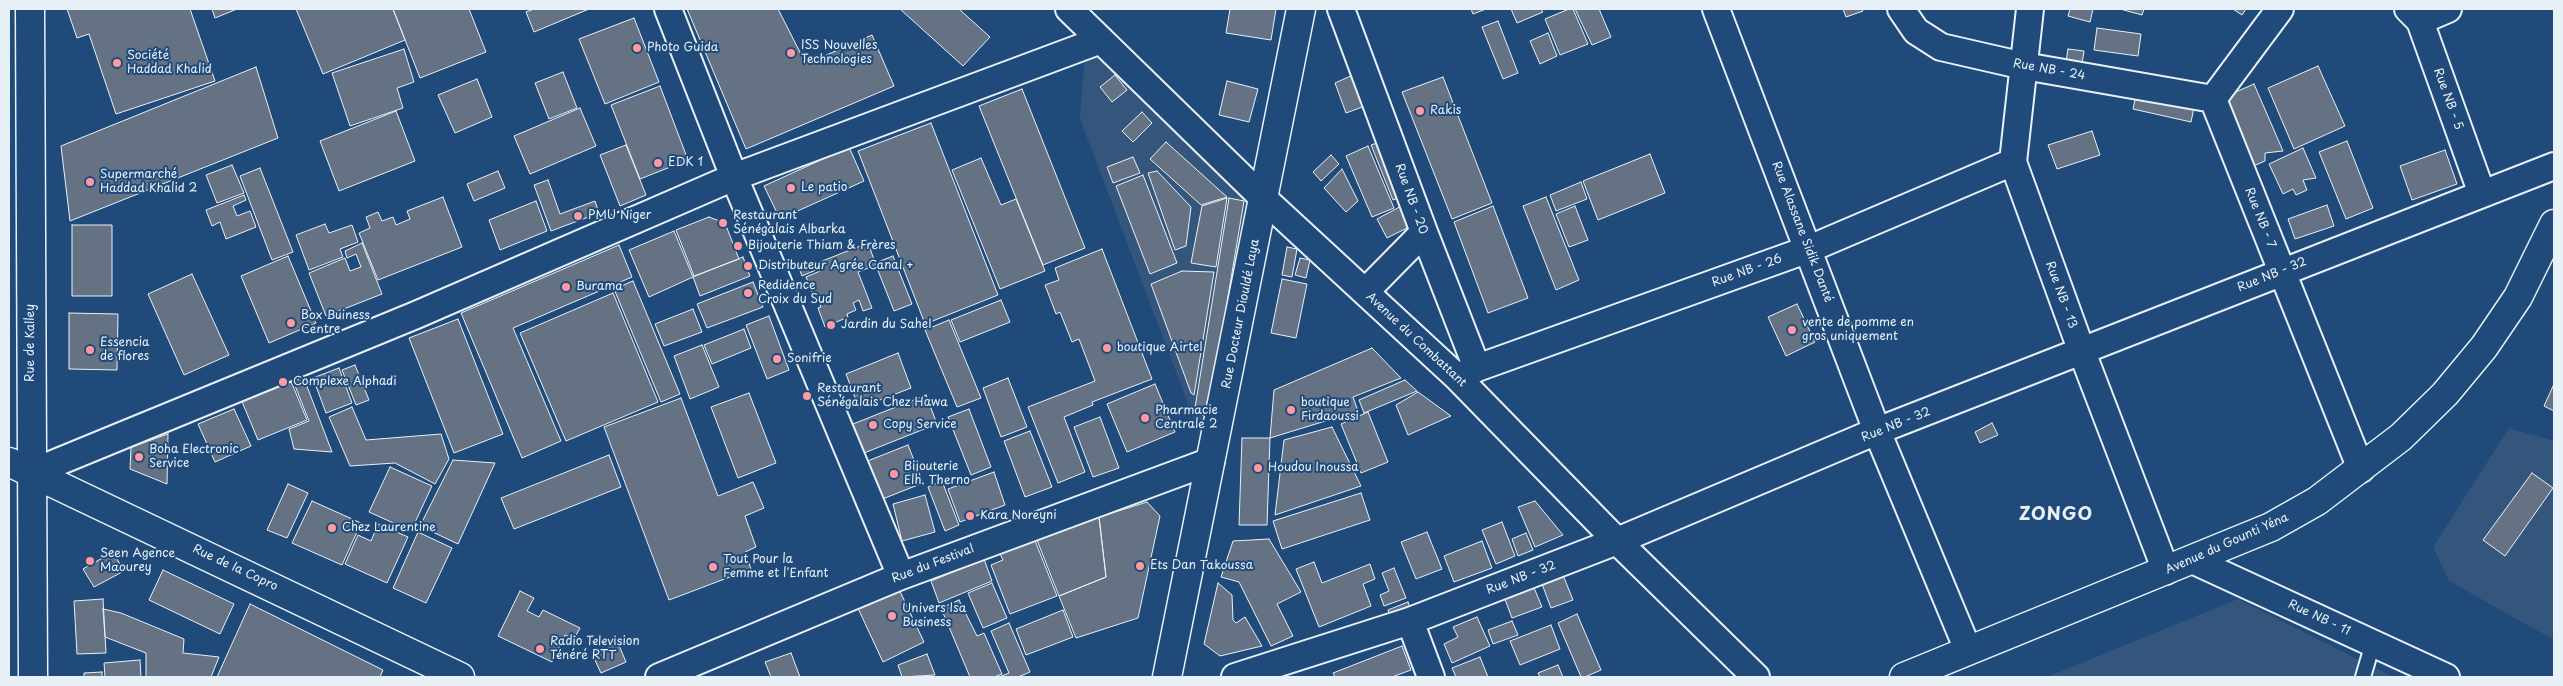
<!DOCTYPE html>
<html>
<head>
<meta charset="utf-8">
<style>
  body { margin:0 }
  #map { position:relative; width:2563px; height:686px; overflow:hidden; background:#1f4a7a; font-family:"Playpen Sans",sans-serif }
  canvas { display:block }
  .frame { position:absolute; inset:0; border:10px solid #e8f1f8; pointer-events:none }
</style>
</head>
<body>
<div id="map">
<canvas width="2563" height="686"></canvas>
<div class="frame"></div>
</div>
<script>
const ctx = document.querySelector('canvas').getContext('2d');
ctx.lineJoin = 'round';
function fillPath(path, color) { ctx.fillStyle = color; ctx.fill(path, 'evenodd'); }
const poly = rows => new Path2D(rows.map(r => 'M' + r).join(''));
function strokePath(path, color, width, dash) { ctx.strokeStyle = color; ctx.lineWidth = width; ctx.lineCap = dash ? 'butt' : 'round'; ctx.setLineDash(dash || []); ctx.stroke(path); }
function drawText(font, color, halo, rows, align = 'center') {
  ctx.font = font + ' "Playpen Sans",sans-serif'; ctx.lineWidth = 4; ctx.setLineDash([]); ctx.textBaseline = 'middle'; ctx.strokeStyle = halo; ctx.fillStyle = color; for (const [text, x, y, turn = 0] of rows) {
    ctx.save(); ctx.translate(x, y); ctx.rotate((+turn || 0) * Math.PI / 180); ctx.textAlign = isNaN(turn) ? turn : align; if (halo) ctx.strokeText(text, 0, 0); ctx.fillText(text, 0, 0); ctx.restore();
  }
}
fillPath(poly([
  [1100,53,1250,203,1210,420,1195,422,1080,119,1084,64],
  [2509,428,2554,441,2554,640,2449,581,2433,547],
  [2238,599,2393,677,2047,677]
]), '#34567d');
const building = poly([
  [67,9,190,9,215,81,116,114,89,34,77,38,67,9],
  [212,9,237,9,215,18,212,9],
  [296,9,393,9,405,40,323,74,296,9],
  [393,9,469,9,486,52,420,78,393,9],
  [534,9,589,9,534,32,526,12,534,9],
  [687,9,778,9,806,64,872,35,894,86,746,149,687,9],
  [900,9,959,9,990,37,963,66,900,9],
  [1230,9,1276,9,1271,40,1226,33,1230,9],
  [1471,9,1486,9,1473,14,1471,9],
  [1511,9,1541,9,1543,12,1517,23,1511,9],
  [1569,9,1573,9,1588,44,1560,55,1545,19,1569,9],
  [1575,9,1599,9,1611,37,1592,45,1575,9],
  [1843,9,1862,9,1863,11,1846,17,1843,9],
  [2070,9,2093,9,2090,22,2068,16,2070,9],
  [2120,9,2144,9,2142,15,2120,9],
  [2233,9,2246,9,2242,15,2233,9],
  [634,18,659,82,605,104,579,39,634,18],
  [1498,21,1518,73,1503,79,1482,27,1498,21],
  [2097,28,2141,34,2138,56,2094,50,2097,28],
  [1548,33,1557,56,1540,64,1530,41,1548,33],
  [404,49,414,82,397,88,403,108,350,126,332,73,404,49],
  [2068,49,2084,51,2082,64,2066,62,2068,49],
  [2318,66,2345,126,2294,149,2268,88,2318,66],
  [256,67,278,138,70,221,61,146,256,67],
  [563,72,577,108,549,119,535,83,563,72],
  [1115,75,1127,90,1112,102,1100,87,1115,75],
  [1353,75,1365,106,1346,113,1335,83,1353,75],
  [1443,77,1492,203,1452,219,1402,92,1443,77],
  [477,79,492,117,455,133,438,95,477,79],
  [1227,81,1258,89,1249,122,1219,115,1227,81],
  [2254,84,2283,151,2265,153,2265,161,2251,167,2222,98,2254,84],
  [660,86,688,160,640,179,611,105,660,86],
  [1022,89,1085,248,1043,265,979,106,1022,89],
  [2137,90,2195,103,2191,122,2133,109,2137,90],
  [580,108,596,146,530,174,514,136,580,108],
  [396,111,415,161,339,191,320,141,396,111],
  [1142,112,1152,123,1133,142,1122,131,1142,112],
  [931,123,998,295,925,324,858,151,931,123],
  [2092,131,2100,155,2057,169,2048,145,2092,131],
  [1383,141,1404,196,1393,200,1371,145,1383,141],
  [2347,141,2373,208,2346,219,2319,152,2347,141],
  [1166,142,1227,197,1201,205,1150,159,1166,142],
  [626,145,646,195,620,206,600,155,626,145],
  [1368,146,1394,208,1372,217,1346,156,1368,146],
  [849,147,864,181,780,219,764,186,849,147],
  [2303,148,2316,178,2303,180,2307,190,2296,195,2293,189,2283,194,2269,164,2303,148],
  [2445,150,2457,184,2412,200,2400,166,2445,150],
  [1650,154,1665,193,1598,220,1583,181,1650,154],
  [1331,155,1339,164,1321,181,1313,172,1331,155],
  [1133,157,1140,173,1113,183,1107,167,1133,157],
  [981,158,1001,205,1016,199,1045,271,1000,289,952,170,981,158],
  [232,165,244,193,217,203,206,175,232,165],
  [260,168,293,252,272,260,240,176,260,168],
  [1342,169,1358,201,1346,212,1324,188,1342,169],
  [498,171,505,188,474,201,467,184,498,171],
  [1157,171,1191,207,1186,246,1175,250,1148,173,1157,171],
  [1143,175,1177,263,1150,274,1116,186,1143,175],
  [548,180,560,214,595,201,599,213,551,231,534,185,548,180],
  [1581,182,1587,199,1556,211,1550,195,1581,182],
  [244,195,246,200,233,206,237,216,250,211,256,227,226,239,220,222,212,226,206,210,244,195],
  [443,197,462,247,378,280,359,233,370,228,366,217,378,212,382,221,393,217,396,225,410,219,407,211,443,197],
  [1546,197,1579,280,1556,290,1523,206,1546,197],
  [1227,198,1216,267,1191,263,1202,206,1227,198],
  [1229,198,1244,201,1208,416,1194,414,1229,198],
  [536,201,547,231,500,250,489,220,536,201],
  [1405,204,1415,224,1387,238,1377,219,1405,204],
  [2327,205,2334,226,2295,239,2288,219,2327,205],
  [1493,206,1528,298,1488,313,1454,222,1493,206],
  [1575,206,1588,240,1569,247,1556,214,1575,206],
  [709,217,725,223,739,259,694,276,676,230,709,217],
  [325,224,329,233,352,225,358,242,340,249,343,257,309,270,296,235,325,224],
  [72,225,112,225,112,296,72,296,72,225],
  [674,231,693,277,649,297,629,250,674,231],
  [362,243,382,294,326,316,309,273,345,258,350,271,361,267,356,254,347,258,345,251,362,243],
  [868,243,876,265,858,272,872,308,863,311,859,300,853,303,856,310,847,314,848,317,825,327,818,308,821,307,817,296,814,298,806,277,820,271,817,263,868,243],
  [619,245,632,277,513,328,561,441,522,458,461,313,619,245],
  [1287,247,1297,249,1292,277,1282,275,1287,247],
  [1102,249,1152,379,1092,402,1093,405,1064,417,1085,472,1058,483,1028,407,1095,381,1079,339,1072,342,1060,312,1056,314,1045,285,1059,280,1055,268,1102,249],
  [288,256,316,323,269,343,241,276,288,256],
  [893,256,912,304,894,311,875,263,893,256],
  [743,257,750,276,700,296,693,277,743,257],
  [1300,258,1310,260,1306,278,1295,275,1300,258],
  [813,262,816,270,802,276,799,268,813,262],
  [1182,271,1214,272,1194,395,1191,393,1151,284,1182,271],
  [192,274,229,355,184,375,148,294,192,274],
  [1282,279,1307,284,1296,338,1271,333,1282,279],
  [633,281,680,394,661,402,614,289,633,281],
  [753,282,763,307,707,328,697,304,753,282],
  [613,293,658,402,566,441,520,333,613,293],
  [1001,300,1010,322,960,342,951,320,1001,300],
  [1797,304,1815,342,1786,356,1768,317,1797,304],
  [693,309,702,332,664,346,655,324,693,309],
  [69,313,118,314,117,370,69,369,69,313],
  [769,316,789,370,767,379,746,325,769,316],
  [458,319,503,434,454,453,409,338,458,319],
  [949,320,981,398,957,407,925,330,949,320],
  [744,329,751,348,712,364,704,345,744,329],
  [702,345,719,387,690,399,674,356,702,345],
  [1372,348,1401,378,1353,397,1358,411,1270,438,1274,390,1372,348],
  [898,353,911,388,859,408,846,374,898,353],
  [355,365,369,400,356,405,342,370,355,365],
  [300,368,332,452,294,449,289,429,309,421,290,373,300,368],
  [339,368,352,403,326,413,313,378,339,368],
  [288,374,307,420,258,440,238,392,288,374],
  [1008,378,1027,427,1001,437,983,388,1008,378],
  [1405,380,1417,391,1364,413,1359,400,1405,380],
  [1155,384,1175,432,1127,452,1107,404,1155,384],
  [2554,384,2554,411,2544,406,2554,384],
  [1418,392,1451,416,1408,435,1396,405,1418,392],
  [749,393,776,463,738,478,711,407,749,393],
  [926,395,937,424,864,453,853,424,926,395],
  [681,398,718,496,753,482,764,508,745,516,756,547,745,552,751,569,669,600,604,427,681,398],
  [352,407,366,440,441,434,449,459,435,484,395,463,350,466,329,417,352,407],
  [234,409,251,446,215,462,198,424,234,409],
  [969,409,991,467,971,475,948,417,969,409],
  [1368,412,1388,462,1361,473,1341,424,1368,412],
  [1100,417,1119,468,1093,477,1074,427,1100,417],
  [1992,423,1998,435,1980,443,1975,432,1992,423],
  [1332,427,1361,486,1275,515,1284,440,1332,427],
  [1030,431,1052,487,1025,497,1004,441,1030,431],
  [168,434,167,484,130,469,131,447,168,434],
  [1242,438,1270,438,1267,525,1239,525,1242,438],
  [908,445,923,483,880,500,865,462,908,445],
  [609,455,621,487,514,529,501,498,609,455],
  [453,460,495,463,458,544,420,526,453,460],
  [390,467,432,486,411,531,369,512,390,467],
  [994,472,1005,505,960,522,948,489,994,472],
  [2532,473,2553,488,2505,556,2483,540,2532,473],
  [942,481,959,525,945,531,928,487,942,481],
  [288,484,308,493,287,538,267,530,288,484],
  [1361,493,1370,520,1282,549,1273,521,1361,493],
  [925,495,935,532,902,541,893,504,925,495],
  [312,501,361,523,342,565,292,543,312,501],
  [1535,501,1563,535,1535,547,1518,507,1535,501],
  [1147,502,1160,516,1138,618,1076,638,1059,596,1106,577,1099,517,1147,502],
  [1093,511,1099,517,1106,577,1059,596,1035,535,1093,511],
  [1502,522,1515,556,1496,564,1482,530,1502,522],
  [378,524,408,537,387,583,345,564,358,535,371,541,378,524],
  [418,532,452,548,426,603,393,588,418,532],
  [1427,532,1442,569,1416,579,1401,542,1427,532],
  [1526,533,1533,550,1518,556,1512,539,1526,533],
  [1034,538,1057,596,1010,614,991,565,1003,560,999,552,1034,538],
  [1269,539,1301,592,1277,604,1293,636,1271,646,1239,582,1221,577,1233,541,1269,539],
  [1482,541,1492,568,1454,582,1444,556,1482,541],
  [113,552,124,571,94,587,83,569,113,552],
  [984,559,992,581,939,603,931,581,984,559],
  [1314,562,1322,583,1370,564,1375,579,1363,584,1371,606,1319,627,1296,569,1314,562],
  [1394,568,1406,598,1384,606,1380,595,1389,591,1382,573,1394,568],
  [163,570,234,604,220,634,149,600,163,570],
  [1563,575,1573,600,1551,608,1542,584,1563,575],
  [992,583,1007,618,983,628,968,593,992,583],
  [1218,583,1232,595,1233,620,1236,623,1245,617,1262,646,1220,656,1204,644,1218,583],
  [1532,583,1542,607,1512,618,1503,594,1532,583],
  [897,585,924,642,883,662,856,604,897,585],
  [520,591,534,598,527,611,539,617,543,610,580,628,574,639,565,635,552,662,498,636,520,591],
  [103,599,106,653,77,654,74,601,103,599],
  [959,600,977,636,984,633,1002,674,994,677,970,677,941,608,959,600],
  [1408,602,1414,617,1393,625,1388,610,1408,602],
  [250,604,383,670,380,677,217,677,250,604],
  [103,609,121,613,184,639,183,653,219,657,211,677,146,677,146,653,105,637,103,609],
  [1063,610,1073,637,1026,655,1016,629,1063,610],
  [1577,614,1601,670,1585,677,1581,677,1558,623,1577,614],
  [1477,617,1490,646,1452,663,1444,644,1458,637,1453,627,1477,617],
  [1512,621,1518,635,1493,644,1488,630,1512,621],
  [1009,623,1030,672,1018,677,999,677,1009,673,991,631,1009,623],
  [1551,625,1560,649,1520,665,1510,641,1551,625],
  [618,643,626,662,601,673,592,654,618,643],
  [1402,646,1411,670,1392,677,1335,677,1333,673,1402,646],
  [791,653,800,677,771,677,765,662,791,653],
  [927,654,935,675,902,677,898,665,927,654],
  [1480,657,1488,677,1456,677,1452,668,1480,657],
  [140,660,141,677,105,677,104,663,140,660],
  [1558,665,1563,677,1540,677,1538,673,1558,665],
  [102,672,102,677,84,677,84,673,102,672]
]);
fillPath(building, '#657284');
strokePath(building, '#e8f1f8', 1);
const service = poly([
  [2363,677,2373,643]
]);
const minor = poly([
  [668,9,734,177,901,576],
  [1069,9,1263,198,1457,377,1617,541,1756,677],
  [1341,9,1424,232,1477,368,1461,376],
  [1716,9,1877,431,1968,650],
  [1901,9,1916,31,1941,47,2024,66,2213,99],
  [2030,9,2013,162,2082,352,2166,571],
  [2280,9,2213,99,2361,469],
  [2408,9,2420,21,2482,194],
  [2420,21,2448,9],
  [1365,292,1424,232],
  [1477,368,1809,249,2013,162],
  [31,473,416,315,734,177,1101,40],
  [2192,560,2446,677],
  [1410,621,1431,677],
  [659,677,901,576,1211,461],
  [1235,677,1410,621,1617,541,1877,431,2554,166]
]);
const tertiary = poly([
  [30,9,33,677],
  [9,462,460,677],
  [1167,677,1301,9],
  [1904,677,2271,527,2317,501,2401,437,2445,394,2484,347,2518,297,2554,224]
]);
strokePath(service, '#e8f1f8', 18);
strokePath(minor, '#e8f1f8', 30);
strokePath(tertiary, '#e8f1f8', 31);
strokePath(service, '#1f4a7a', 14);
strokePath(minor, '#1f4a7a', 26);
strokePath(tertiary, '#1f4a7a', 28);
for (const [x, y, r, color] of [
  [637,48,5,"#ff9aa2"],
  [791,53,5,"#ff9aa2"],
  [117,63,5,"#ff9aa2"],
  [1420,111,5,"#ff9aa2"],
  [658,163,5,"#ff9aa2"],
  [90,182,5,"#ff9aa2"],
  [791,188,5,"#ff9aa2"],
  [578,216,5,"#ff9aa2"],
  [723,223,5,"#ff9aa2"],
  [738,246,5,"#ff9aa2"],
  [748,266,5,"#ff9aa2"],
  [566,287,5,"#ff9aa2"],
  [748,293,5,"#ff9aa2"],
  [291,323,5,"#ff9aa2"],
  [831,325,5,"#ff9aa2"],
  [1792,330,5,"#ff9aa2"],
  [1107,348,5,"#ff9aa2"],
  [90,350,5,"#ff9aa2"],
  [777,359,5,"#ff9aa2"],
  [283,382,5,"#ff9aa2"],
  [807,396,5,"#ff9aa2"],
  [1291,410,5,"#ff9aa2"],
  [1145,418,5,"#ff9aa2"],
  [873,425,5,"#ff9aa2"],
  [139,457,5,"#ff9aa2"],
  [1258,468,5,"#ff9aa2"],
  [894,474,5,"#ff9aa2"],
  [970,516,5,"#ff9aa2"],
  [332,528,5,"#ff9aa2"],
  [90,561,5,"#ff9aa2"],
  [1140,566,5,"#ff9aa2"],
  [713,567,5,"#ff9aa2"],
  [892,616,5,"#ff9aa2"],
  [540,649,5,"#ff9aa2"]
]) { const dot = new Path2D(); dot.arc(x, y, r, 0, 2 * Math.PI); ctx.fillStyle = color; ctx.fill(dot); strokePath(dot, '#1f4a7a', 2); }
drawText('12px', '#e8f1f8', '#1f4a7a', [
  ["ISS Nouvelles",801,46],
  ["Technologies",801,60],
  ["Photo Guida",647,48],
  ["Société",127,56],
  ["Haddad Khalid",127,70],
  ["Rakis",1430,111],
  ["EDK 1",668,163],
  ["Supermarché",100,175],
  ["Haddad Khalid 2",100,189],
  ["Le patio",801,188],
  ["PMU Niger",588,216],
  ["Restaurant",733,216],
  ["Sénégalais Albarka",733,230],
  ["Bijouterie Thiam & Frères",748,246],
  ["Distributeur Agrée Canal +",758,266],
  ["Redidence",758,286],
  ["Croix du Sud",758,300],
  ["Burama",576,287],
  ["Box Buiness",301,316],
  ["Centre",301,330],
  ["vente de pomme en",1802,323],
  ["gros uniquement",1802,337],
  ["Jardin du Sahel",841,325],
  ["Essencia",100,343],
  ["de flores",100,357],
  ["boutique Airtel",1117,348],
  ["Sonifrie",787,359],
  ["Complexe Alphadi",293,382],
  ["Restaurant",817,389],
  ["Sénégalais Chez Hawa",817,403],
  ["boutique",1301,403],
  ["Firdaoussi",1301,417],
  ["Pharmacie",1155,411],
  ["Centrale 2",1155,425],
  ["Copy Service",883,425],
  ["Boha Electronic",149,450],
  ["Service",149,464],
  ["Bijouterie",904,467],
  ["Elh. Therno",904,481],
  ["Houdou Inoussa",1268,468],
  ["Kara Noreyni",980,516],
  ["Chez Laurentine",342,528],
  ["Seen Agence",100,554],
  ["Maourey",100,568],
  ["Tout Pour la",723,560],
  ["Femme et l'Enfant",723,574],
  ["Ets Dan Takoussa",1150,566],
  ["Univers Isa",902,609],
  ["Business",902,623],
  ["Radio Television",550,642],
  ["Ténéré RTT",550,656]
], 'left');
drawText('12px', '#e8f1f8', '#1f4a7a', [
  ["Rue NB - 24",2049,70,10],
  ["Rue NB - 5",2448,99,70],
  ["Rue NB - 20",1411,199,70],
  ["Rue NB - 7",2260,218,68],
  ["Rue Alassane Sidik Danté",1802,232,69],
  ["Rue NB - 26",1747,271,-20],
  ["Rue NB - 32",2272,275,-22],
  ["Rue NB - 13",2061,295,70],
  ["Rue Docteur Diouldé Laya",1241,314,-79],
  ["Avenue du Combattant",1416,340,43],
  ["Rue de Kalley",31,343,-90],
  ["Rue NB - 32",1896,425,-22],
  ["Avenue du Gounti Yéna",2227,544,-24],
  ["Rue du Festival",933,564,-21],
  ["Rue de la Copro",235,568,25],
  ["Rue NB - 32",1521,578,-21],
  ["Rue NB - 11",2319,618,25]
]);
ctx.letterSpacing = '1px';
drawText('bold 18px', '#e8f1f8', '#1f4a7a', [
  ["ZONGO",2056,515]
]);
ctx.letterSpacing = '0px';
</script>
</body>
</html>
